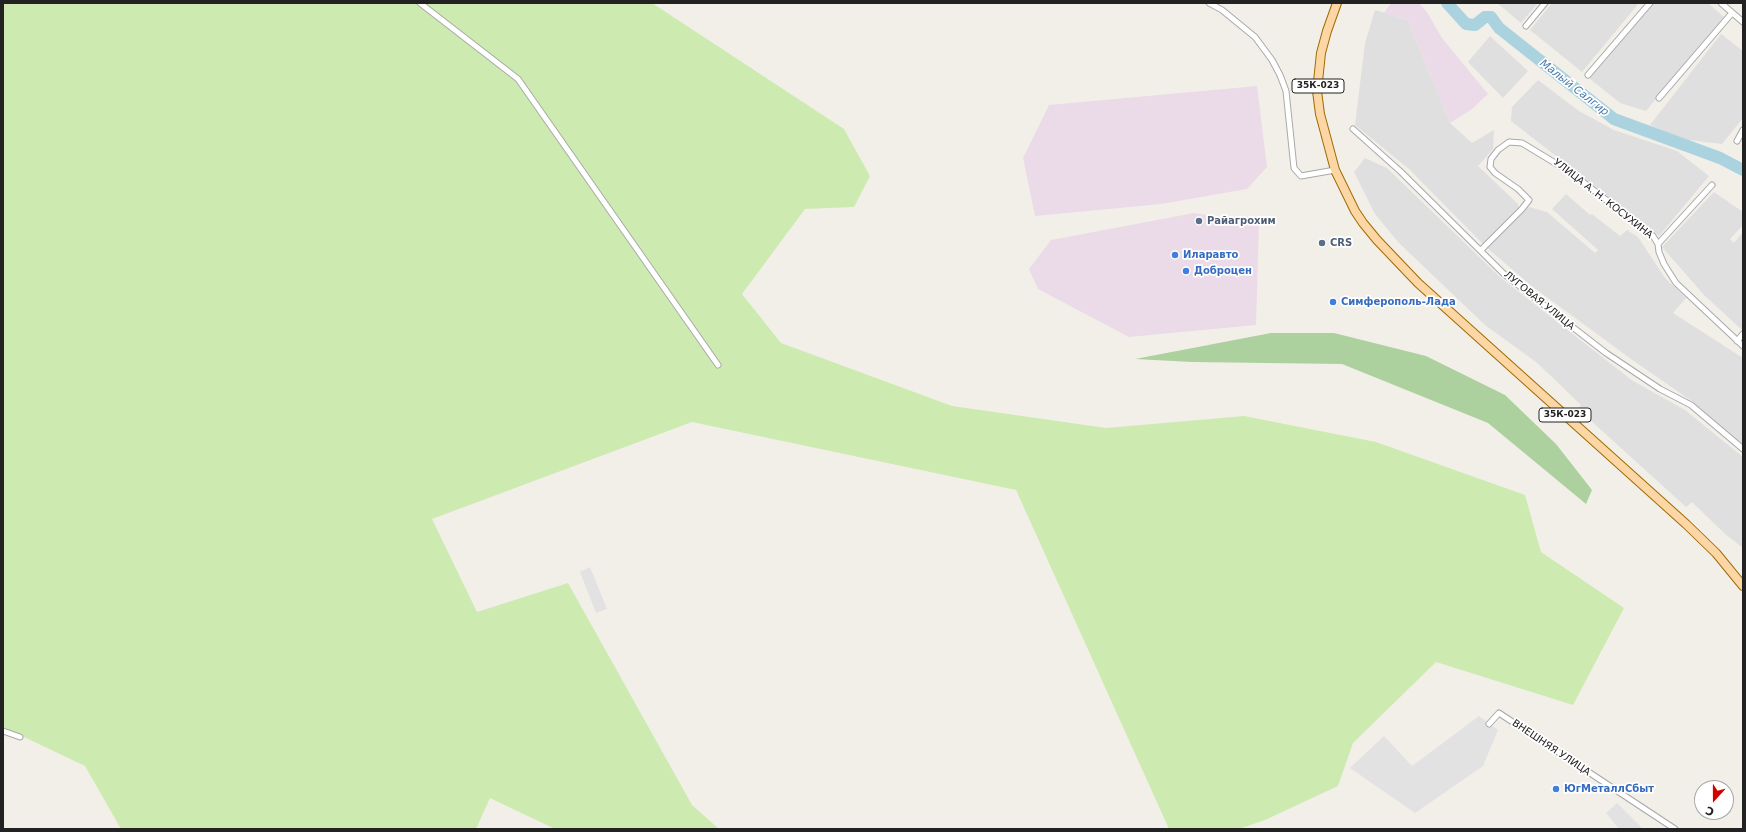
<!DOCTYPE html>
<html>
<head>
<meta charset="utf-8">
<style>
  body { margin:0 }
  #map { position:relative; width:1746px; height:832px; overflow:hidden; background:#f2efe9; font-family:"DejaVu Sans",sans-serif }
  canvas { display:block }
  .frame { position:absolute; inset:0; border:4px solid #222; pointer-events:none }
  .north { position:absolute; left:1694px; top:780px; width:40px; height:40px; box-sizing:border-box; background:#fff; border:1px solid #a7a7a7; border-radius:50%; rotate:201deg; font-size:11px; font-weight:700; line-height:16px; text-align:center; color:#222 }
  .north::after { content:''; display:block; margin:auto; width:14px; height:18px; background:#d40000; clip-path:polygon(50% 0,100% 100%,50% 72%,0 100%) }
</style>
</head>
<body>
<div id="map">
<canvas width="1746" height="832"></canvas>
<div class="frame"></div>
<div class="north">С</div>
</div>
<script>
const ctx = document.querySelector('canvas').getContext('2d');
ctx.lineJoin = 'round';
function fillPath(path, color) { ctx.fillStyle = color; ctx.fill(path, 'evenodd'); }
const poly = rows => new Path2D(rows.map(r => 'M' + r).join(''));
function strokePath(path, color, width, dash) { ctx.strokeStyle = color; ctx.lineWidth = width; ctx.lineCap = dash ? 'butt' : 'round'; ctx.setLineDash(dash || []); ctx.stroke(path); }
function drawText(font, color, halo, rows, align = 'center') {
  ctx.font = font + ' "DejaVu Sans",sans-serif'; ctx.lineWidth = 3.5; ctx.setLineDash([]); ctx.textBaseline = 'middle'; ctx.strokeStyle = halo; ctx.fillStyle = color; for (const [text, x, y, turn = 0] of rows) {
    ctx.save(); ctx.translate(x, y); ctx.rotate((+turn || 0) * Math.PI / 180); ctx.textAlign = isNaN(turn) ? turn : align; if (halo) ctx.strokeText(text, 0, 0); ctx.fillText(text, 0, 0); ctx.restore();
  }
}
fillPath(poly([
  [1497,3,1538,3,1521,23],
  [1552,3,1639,3,1582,72,1530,30],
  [1653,3,1708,3,1724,17,1646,111,1620,103,1589,78],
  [1375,10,1408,20,1450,123,1472,143,1494,130,1493,149,1478,166,1518,204,1519,208,1483,244,1409,169,1355,125,1365,43],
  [1721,34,1743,51,1743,118,1722,144,1681,139,1650,125],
  [1490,36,1528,71,1503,98,1468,62],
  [1538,80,1579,111,1614,130,1677,151,1709,176,1659,236,1511,121,1512,107],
  [1365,158,1387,168,1501,278,1633,381,1685,410,1743,457,1743,548,1725,534,1692,502,1686,507,1578,409,1581,405,1553,378,1536,362,1485,325,1398,242,1375,214,1354,172],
  [1714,192,1743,212,1743,225,1730,239,1734,243,1743,232,1742,330,1704,295,1662,247],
  [1566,194,1590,215,1592,214,1620,236,1627,230,1638,237,1665,278,1686,298,1673,313,1743,358,1743,447,1693,402,1631,359,1533,287,1487,248,1529,207,1547,212,1595,253,1598,250,1552,209]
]), '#e0dfdf');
fillPath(poly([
  [1391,3,1419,3,1427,12,1442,38,1488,94,1472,109,1450,123,1408,20,1384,13],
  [1257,86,1267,167,1247,189,1161,204,1035,216,1023,158,1049,105],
  [1194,213,1259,223,1256,325,1129,337,1038,289,1029,269,1051,240]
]), '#ebdbe8');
fillPath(poly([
  [3,3,652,3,844,129,870,176,854,207,805,209,742,294,781,343,952,406,1106,428,1244,416,1376,442,1525,495,1541,552,1624,608,1573,705,1436,662,1353,743,1338,786,1265,820,1239,829,1169,829,1016,490,692,422,432,519,477,612,568,583,692,805,719,829,555,829,490,798,476,829,121,829,85,766,3,727]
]), '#cdebb0');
fillPath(poly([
  [1271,333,1334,333,1426,356,1505,395,1556,444,1592,490,1586,504,1488,423,1342,364,1192,362,1135,359]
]), '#add19e');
fillPath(poly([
  [590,567,607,609,596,613,580,572],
  [1479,716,1498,730,1483,766,1415,813,1350,768,1384,736,1412,766],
  [1617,803,1643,829,1619,829,1606,813]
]), '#e2e2e2');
strokePath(poly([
  [1447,3,1466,24,1475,25,1485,17,1491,17,1499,28,1614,119,1720,158,1743,170]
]), '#aad3df', 12);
const street = poly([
  [420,3,518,79,718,365],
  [1209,3,1222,10,1255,37,1272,60,1280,75,1286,91,1294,168,1301,176,1335,170],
  [1721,3,1743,22],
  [1526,26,1545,3],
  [1588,75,1650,3],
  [1659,98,1732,13],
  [1353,129,1400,171,1504,274,1606,353,1660,389,1691,405,1743,449],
  [1737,141,1743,130],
  [1658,244,1712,185],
  [1481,250,1522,209,1529,200,1518,189,1495,173,1490,167,1491,159,1498,150,1509,142,1522,143,1570,172,1653,236,1658,244,1659,252,1664,264,1676,283,1743,346],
  [1737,341,1743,334],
  [1489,724,1499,713,1675,829],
  [3,731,20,737]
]);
const primary = poly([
  [1337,3,1327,31,1321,53,1317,91,1320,114,1335,170,1355,211,1363,223,1377,240,1418,283,1686,524,1716,553,1743,586]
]);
strokePath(street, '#a9a9a9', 7);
strokePath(primary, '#a06b00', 10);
strokePath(street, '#fff', 5);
strokePath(primary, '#fcd6a4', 8);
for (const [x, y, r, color] of [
  [1199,221,4,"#5c6f8a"],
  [1322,243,4,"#5c6f8a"],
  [1175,255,4,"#3f7fe0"],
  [1186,271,4,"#3f7fe0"],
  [1333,302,4,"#3f7fe0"],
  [1556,789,4,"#3f7fe0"]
]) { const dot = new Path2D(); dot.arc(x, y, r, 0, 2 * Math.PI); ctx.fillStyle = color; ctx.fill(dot); strokePath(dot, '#fff', 1.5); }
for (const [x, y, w] of [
  [1318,86,52],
  [1565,415,52]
]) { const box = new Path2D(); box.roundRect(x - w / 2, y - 7, w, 14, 3); ctx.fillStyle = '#fff'; ctx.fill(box); strokePath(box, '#222', 1); }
drawText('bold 9px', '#222', null, [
  ["35К-023",1318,86],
  ["35К-023",1565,415]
]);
drawText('10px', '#222', '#fff', [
  ["УЛИЦА А. Н. КОСУХИНА",1603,199,38],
  ["ЛУГОВАЯ УЛИЦА",1539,301,39],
  ["ВНЕШНЯЯ УЛИЦА",1551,748,34]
]);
drawText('bold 10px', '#4e5e75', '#fff', [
  ["Райагрохим",1207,221],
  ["CRS",1330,243]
], 'left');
drawText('bold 10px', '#366cbe', '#fff', [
  ["Иларавто",1183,255],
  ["Доброцен",1194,271],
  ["Симферополь-Лада",1341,302],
  ["ЮгМеталлСбыт",1564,789]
], 'left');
drawText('italic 11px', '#4a7aab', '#fff', [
  ["Малый Салгир",1574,88,38]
]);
</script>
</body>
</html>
